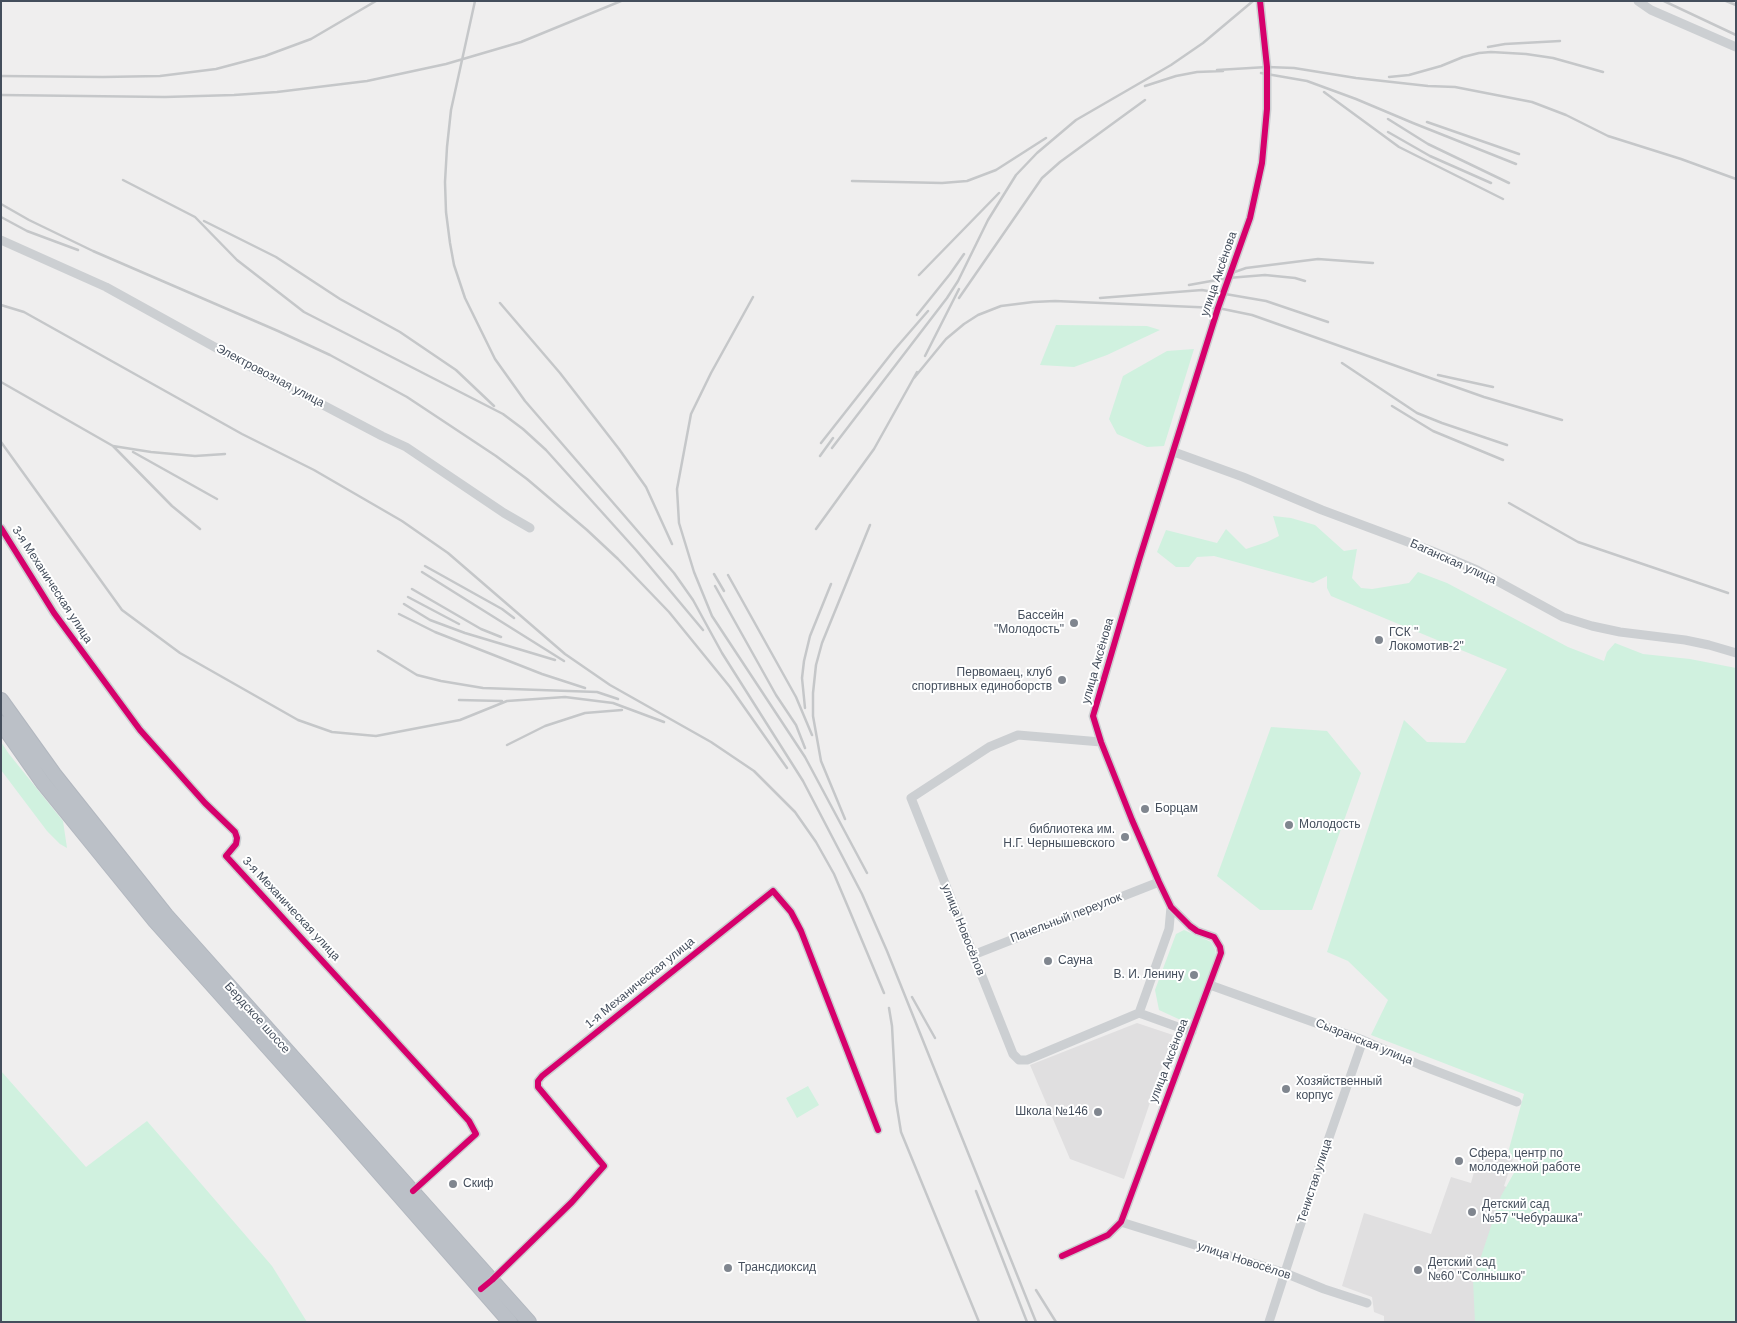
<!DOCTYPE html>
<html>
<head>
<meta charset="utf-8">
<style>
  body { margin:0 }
  #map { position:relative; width:1737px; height:1323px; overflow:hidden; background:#efeeee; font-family:Arial,sans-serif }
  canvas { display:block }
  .frame { position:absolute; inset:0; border:2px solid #444e5c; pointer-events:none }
</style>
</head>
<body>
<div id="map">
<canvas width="1737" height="1323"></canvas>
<div class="frame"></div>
</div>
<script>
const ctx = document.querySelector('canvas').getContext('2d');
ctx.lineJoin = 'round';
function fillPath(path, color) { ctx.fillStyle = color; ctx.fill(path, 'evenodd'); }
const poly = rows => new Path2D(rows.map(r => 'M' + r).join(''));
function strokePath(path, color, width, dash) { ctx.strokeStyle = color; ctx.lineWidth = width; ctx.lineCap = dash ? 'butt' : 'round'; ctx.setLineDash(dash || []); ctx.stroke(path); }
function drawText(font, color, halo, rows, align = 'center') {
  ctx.font = font + ' Arial,sans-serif'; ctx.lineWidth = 4; ctx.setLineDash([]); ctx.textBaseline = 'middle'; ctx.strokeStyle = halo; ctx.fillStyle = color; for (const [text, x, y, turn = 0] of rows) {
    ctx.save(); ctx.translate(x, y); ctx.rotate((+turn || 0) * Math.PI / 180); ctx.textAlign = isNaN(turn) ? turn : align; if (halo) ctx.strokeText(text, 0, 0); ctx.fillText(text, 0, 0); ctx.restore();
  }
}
fillPath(poly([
  [1137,1023,1173,1035,1124,1179,1070,1159,1030,1065],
  [1481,1147,1513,1159,1504,1186,1513,1190,1504,1322,1384,1322,1384,1316,1374,1312,1372,1297,1342,1286,1364,1213,1431,1234,1451,1177,1471,1183]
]), '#e0dfe0');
fillPath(poly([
  [1056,325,1147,326,1160,330,1107,355,1074,367,1040,365],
  [1194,349,1164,446,1147,447,1117,434,1109,419,1123,376,1167,351],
  [1273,516,1291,518,1315,525,1344,551,1357,549,1352,578,1361,588,1372,589,1409,583,1418,572,1447,583,1568,647,1604,661,1607,652,1615,643,1643,654,1690,659,1736,668,1736,1322,1475,1322,1473,1281,1501,1196,1528,1148,1513,1159,1509,1149,1524,1094,1371,1035,1388,1000,1348,961,1327,952,1404,720,1427,742,1465,743,1507,669,1331,596,1327,588,1327,576,1313,583,1214,556,1197,557,1189,567,1176,567,1157,552,1166,530,1217,543,1226,529,1246,549,1267,542,1279,536],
  [1271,727,1327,731,1361,773,1312,910,1260,910,1217,876],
  [1,742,9,754,63,821,67,848,60,844,47,831,1,770],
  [1184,930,1211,942,1215,949,1216,955,1193,1018,1185,1022,1159,1010,1155,990,1176,934],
  [1,1071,86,1167,147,1121,272,1266,307,1322,1,1322],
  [808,1086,819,1105,797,1118,786,1098]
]), '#d0f1df');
const highway = poly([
  [1,700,54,774,166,915,529,1322],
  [1,723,43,783,155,921,333,1120,510,1322]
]);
strokePath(highway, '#b2b7bf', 16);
strokePath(poly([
  [1638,1,1651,10,1736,47],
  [1,240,106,287,249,366,382,436,406,447,504,513,530,528],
  [1174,452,1243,477,1322,510,1432,551,1477,570,1563,617,1592,626,1620,632,1685,640,1709,645,1736,653],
  [1,528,54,613,140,730,205,803,235,832,237,838,236,844,226,856,469,1121,476,1134,413,1191],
  [1101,742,1018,735,989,747,911,798,1013,1054,1019,1060,1027,1060,1139,1013],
  [1171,907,1169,929,1139,1013,1192,1032],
  [973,955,1159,882],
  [1210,985,1363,1040,1420,1065,1517,1102],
  [1121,1222,1285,1273,1324,1289,1367,1303],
  [1062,1256,1108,1235,1121,1222,1221,953,1220,947,1214,937,1197,931,1190,926,1171,907,1159,882,1132,820,1101,742,1093,716,1139,560,1218,308,1250,218,1262,163,1267,109,1267,67,1260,1],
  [489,1283,572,1202,604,1166,538,1087,538,1081,542,1076,773,891,791,912,801,931,878,1130],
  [1269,1322,1324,1152,1363,1040]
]), '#cccfd2', 9);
strokePath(highway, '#bbc0c7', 14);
strokePath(poly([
  [475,1,451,110,447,147,445,182,446,212,450,243,454,265,465,298,495,359,525,401,674,573,693,600,722,653,803,781,862,894,887,951,1036,1322],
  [1664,1,1736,35],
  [1726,1,1736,5],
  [1488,47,1505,44,1560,41],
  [1217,70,1267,67,1294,68,1356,78,1428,86,1455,87,1532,102,1566,115,1608,136,1681,159,1736,179],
  [1261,73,1307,81,1356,99,1413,123,1516,164],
  [1,76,103,77,160,76,216,69,265,56,311,39,376,1],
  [1389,77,1409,75,1441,66,1463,57,1479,53,1491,52,1526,54,1553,58,1603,72],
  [1145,86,1176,76,1197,72,1223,71],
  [1324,92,1399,147,1503,199],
  [1,95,165,97,234,95,277,92,367,81,446,64,521,42,621,1],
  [1388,119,1428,144,1509,183],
  [1427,122,1519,154],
  [1388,132,1430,156,1491,183],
  [123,180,195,217,237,260,304,312,503,414,523,429,546,450,636,550,703,630],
  [852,181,942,183,967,181,996,170,1046,138],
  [1,204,29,220,93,251,278,331,330,355,407,397,496,456,527,479,587,530,618,559,669,612,730,687,787,768],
  [1,217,27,231,78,250],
  [204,221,276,257,340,299,400,332,456,370,494,406],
  [1229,274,1246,268,1318,259,1373,263],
  [919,275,999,193],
  [1189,285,1228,278,1265,275,1295,278,1305,281],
  [753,297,711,373,691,414,677,489,679,523,694,572,712,616,805,757,867,873],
  [959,298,1042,178,1060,162,1145,100],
  [1100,298,1202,290,1266,301,1328,322],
  [500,303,560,373,619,449,646,487,672,544],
  [1,305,24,312,242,434,314,470,402,521,448,553,565,654,610,685,711,742,754,771,795,812,816,842,834,874,848,907,884,993],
  [917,315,950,274,964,254],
  [925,356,959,289],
  [1342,363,1417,413,1442,423,1507,445],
  [1438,375,1493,387],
  [914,378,946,339,964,324,978,315,1001,306,1033,302,1055,301,1218,308,1252,315,1484,397,1562,420],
  [1,382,113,446,172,506,200,529],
  [1392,406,1433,431,1503,460],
  [1,442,122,610,180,653,298,720,332,732,376,736,460,720,507,701,565,697,613,703,664,722],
  [821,443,895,349,928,311],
  [113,446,151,452,195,456,225,454],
  [832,448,947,298,958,281,988,220,1016,175,1037,153,1076,120,1171,65,1203,43,1253,1],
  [133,452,217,499],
  [820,456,833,438],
  [1509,503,1578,542,1728,593],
  [816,529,874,449,917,372],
  [425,566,502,609,514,618],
  [422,572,564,661],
  [714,574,724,591],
  [728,575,796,697,812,735],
  [715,586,776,695,796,725,805,748],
  [412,589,481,629,501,637],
  [408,597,459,624],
  [404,604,430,620,465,633,555,660],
  [399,614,435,632,542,674,585,688],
  [378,651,417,675,441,681,483,688,597,692,618,699],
  [459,700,502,701],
  [805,708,802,678,804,661,810,636,831,584],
  [507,745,545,726,585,713,622,710],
  [845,819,821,761,813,716,813,693,816,665,822,643,870,525],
  [912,997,935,1038],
  [889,1008,892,1026,896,1101,901,1132,979,1322],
  [976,1191,1027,1322],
  [1036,1290,1056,1322]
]), '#c5c7c9', 2.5);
strokePath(poly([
  [1,528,54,613,140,730,205,803,235,832,237,838,236,844,226,856,469,1121,476,1134,413,1191],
  [1062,1256,1108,1235,1121,1222,1221,953,1220,947,1214,937,1197,931,1190,926,1171,907,1159,882,1132,820,1101,742,1093,716,1139,560,1218,308,1250,218,1262,163,1267,109,1267,67,1260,1],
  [481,1289,492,1280,572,1202,604,1166,538,1087,538,1081,542,1076,773,891,791,912,801,931,878,1130]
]), '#d6006c', 6);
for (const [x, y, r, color] of [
  [1074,623,5,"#80868f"],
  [1379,640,5,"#80868f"],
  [1062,680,5,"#80868f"],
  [1145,809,5,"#80868f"],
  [1289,825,5,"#80868f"],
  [1125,837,5,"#80868f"],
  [1048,961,5,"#80868f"],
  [1194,975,5,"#80868f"],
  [1286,1089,5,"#80868f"],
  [1098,1112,5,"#80868f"],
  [1459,1161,5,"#80868f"],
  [453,1184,5,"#80868f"],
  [1472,1212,5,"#80868f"],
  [728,1268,5,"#80868f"],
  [1418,1270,5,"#80868f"]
]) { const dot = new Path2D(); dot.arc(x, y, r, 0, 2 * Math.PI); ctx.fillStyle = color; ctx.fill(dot); strokePath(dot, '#fff', 2); }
drawText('12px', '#444e5c', '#fff', [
  ["улица Аксёнова",1219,274,-71],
  ["Электровозная улица",270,376,28],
  ["Баганская улица",1453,562,24],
  ["3-я Механическая улица",52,585,57],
  ["улица Аксёнова",1098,661,-74],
  ["3-я Механическая улица",291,909,47],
  ["Панельный переулок",1066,918,-21],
  ["улица Новосёлов",963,930,68],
  ["1-я Механическая улица",640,983,-39],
  ["Бердское шоссе",257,1018,48],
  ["Сызранская улица",1364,1042,22],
  ["улица Аксёнова",1169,1061,-69],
  ["Тенистая улица",1315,1181,-72],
  ["улица Новосёлов",1244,1261,18]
]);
drawText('12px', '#444e5c', '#fff', [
  ["Бассейн",1064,616,"right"],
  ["\"Молодость\"",1064,630,"right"],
  ["ГСК \"",1389,633],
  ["Локомотив-2\"",1389,647],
  ["Первомаец, клуб",1052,673,"right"],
  ["спортивных единоборств",1052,687,"right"],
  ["Борцам",1155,809],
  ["Молодость",1299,825],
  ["библиотека им.",1115,830,"right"],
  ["Н.Г. Чернышевского",1115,844,"right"],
  ["Сауна",1058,961],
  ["В. И. Ленину",1184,975,"right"],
  ["Хозяйственный",1296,1082],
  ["корпус",1296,1096],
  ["Школа №146",1088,1112,"right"],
  ["Сфера, центр по",1469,1154],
  ["молодежной работе",1469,1168],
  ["Скиф",463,1184],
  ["Детский сад",1482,1205],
  ["№57 \"Чебурашка\"",1482,1219],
  ["Детский сад",1428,1263],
  ["№60 \"Солнышко\"",1428,1277],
  ["Трансдиоксид",738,1268]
], 'left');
</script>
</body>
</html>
